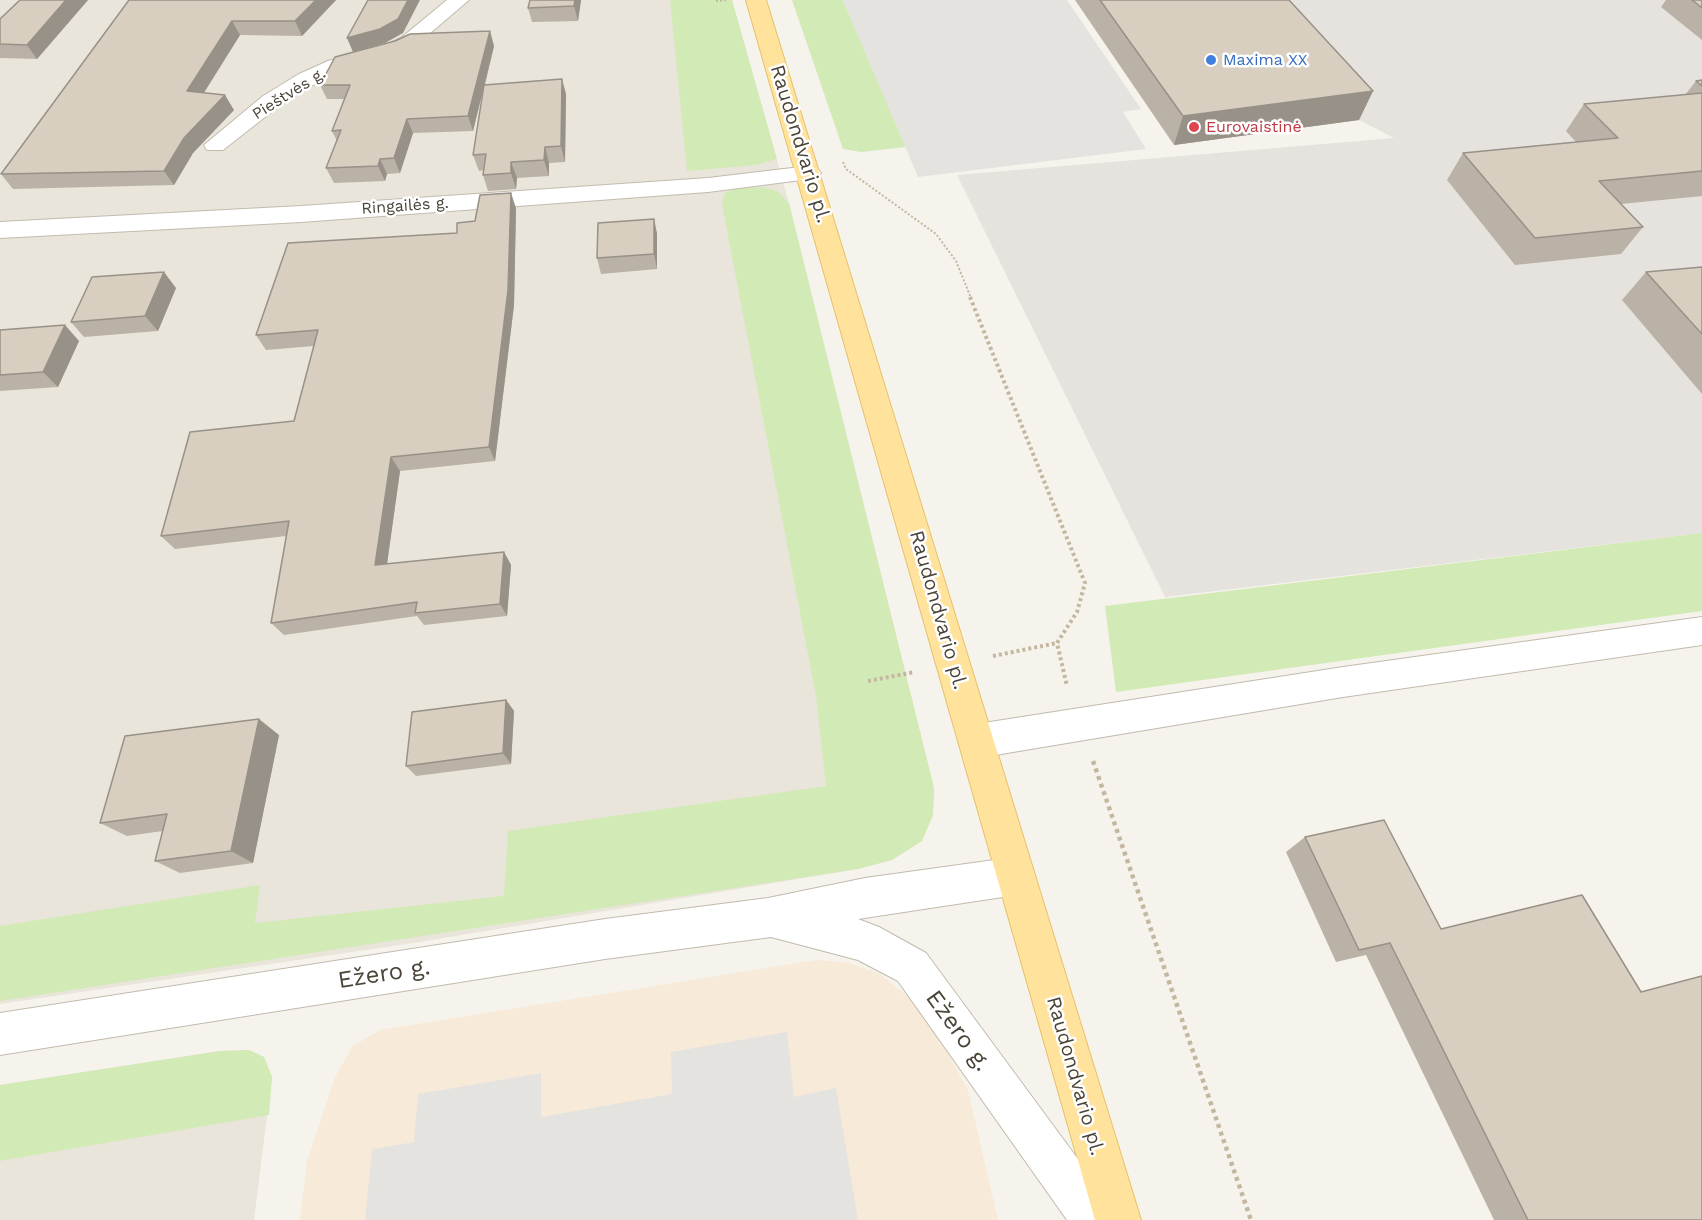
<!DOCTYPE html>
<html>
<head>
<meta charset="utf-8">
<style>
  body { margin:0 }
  canvas { display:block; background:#f6f3ec }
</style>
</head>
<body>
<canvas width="1702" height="1220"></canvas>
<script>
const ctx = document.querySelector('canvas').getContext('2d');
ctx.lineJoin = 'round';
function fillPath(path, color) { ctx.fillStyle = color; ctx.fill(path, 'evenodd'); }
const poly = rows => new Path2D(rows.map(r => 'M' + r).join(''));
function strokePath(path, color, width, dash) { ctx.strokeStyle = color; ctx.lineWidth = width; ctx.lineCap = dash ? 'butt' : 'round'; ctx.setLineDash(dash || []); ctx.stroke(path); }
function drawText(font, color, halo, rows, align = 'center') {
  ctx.font = font + ' "Work Sans",sans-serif'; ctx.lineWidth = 5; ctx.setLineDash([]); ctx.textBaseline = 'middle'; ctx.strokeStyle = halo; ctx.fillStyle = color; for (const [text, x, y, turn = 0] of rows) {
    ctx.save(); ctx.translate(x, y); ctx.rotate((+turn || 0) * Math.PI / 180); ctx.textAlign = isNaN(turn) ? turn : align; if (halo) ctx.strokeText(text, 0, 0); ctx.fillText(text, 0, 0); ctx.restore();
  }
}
fillPath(poly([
  [0,0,732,0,789,203,934,788,933,815,922,841,892,860,858,869,420,942,0,1004],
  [249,1050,264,1057,272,1077,254,1220,0,1220,0,1085,220,1051]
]), '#eae5da');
fillPath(poly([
  [816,960,849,963,878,973,923,1008,968,1090,998,1220,300,1220,307,1161,335,1077,353,1046,380,1030]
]), '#f7ead8');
fillPath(poly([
  [1254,0,1702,0,1702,533,1165,597,957,175,1394,138,1359,120]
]), '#e6e2dd');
fillPath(poly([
  [670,0,732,0,777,159,756,165,687,171],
  [792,0,843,0,906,147,861,152,843,149],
  [763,187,777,191,789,203,934,788,933,815,922,841,892,860,858,869,0,1001,0,926,260,885,255,923,504,896,508,831,826,786,816,696,722,204,724,194,734,189],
  [1702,533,1702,611,1116,692,1105,606],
  [249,1050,264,1057,272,1077,269,1115,0,1161,0,1085,220,1051]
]), '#d2eab5');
fillPath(poly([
  [843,0,1067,0,1141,109,1123,112,1146,149,918,177],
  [787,1032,794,1097,836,1088,858,1220,365,1220,372,1149,414,1142,418,1094,541,1073,541,1117,672,1094,671,1052]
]), '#e5e3e0');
const minor = poly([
  [447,0,469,0,415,46,400,53,342,69,315,84,279,106,223,150,207,150,204,145,263,96,299,74,328,61,386,45,401,38,447,0],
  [809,166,817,168,821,173,817,178,708,192,301,222,0,238,0,222,301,206,708,178,809,166],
  [1702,617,1702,645,1343,697,977,758,964,753,959,741,964,729,977,724,1343,667,1702,617],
  [1016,857,1030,862,1035,876,1030,890,1016,895,858,919,879,927,926,953,1111,1204,1118,1220,1067,1220,898,981,858,960,771,937,605,959,0,1055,0,1013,605,919,768,898,865,878,1016,857]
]);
const primary = poly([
  [746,0,766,0,1141,1220,1095,1220,746,0]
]);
strokePath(minor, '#c2bbae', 2);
strokePath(primary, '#e6c16a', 2);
strokePath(poly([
  [716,1,727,0],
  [843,162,846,169,936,234,956,261,971,298]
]), '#c4b79f', 2, [2, 2]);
strokePath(poly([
  [970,297,1085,583,1077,612,1057,643,1067,686],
  [993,656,1057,643],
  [868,681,915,672]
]), '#c4b79f', 4, [3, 3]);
strokePath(poly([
  [1093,761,1251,1220]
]), '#c4b79f', 4.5, [4, 4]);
fillPath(minor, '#fff');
fillPath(primary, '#ffe39c');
fillPath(poly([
  [20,0,88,0,37,59,0,58,0,19],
  [129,0,336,0,302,36,240,35,204,93,234,110,193,153,174,185,13,189,1,174],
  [581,0,578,21,532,22,528,8],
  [1075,0,1289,0,1373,91,1359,120,1174,145],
  [1666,0,1702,0,1702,40,1661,7],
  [494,46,485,85,566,94,565,162,549,163,549,176,517,178,516,189,488,191,483,175,484,170,479,171,473,155,483,90,473,131,413,133,400,173,387,174,385,181,334,183,326,168,337,141,332,131,344,99,327,99,320,85],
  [1702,80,1702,196,1621,204,1643,227,1621,254,1515,265,1447,180,1463,153,1576,142,1566,131,1584,104,1685,95,1696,81],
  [516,208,514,305,495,461,400,471,387,564,504,552,511,565,507,616,424,625,417,616,284,635,271,623,286,536,175,549,161,536,294,421,314,346,266,350,256,335,457,233,475,221],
  [654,219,657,234,657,269,601,274,597,258],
  [1702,267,1702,394,1622,300,1646,272],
  [176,288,158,331,84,337,71,322],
  [0,330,79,341,58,387,0,391],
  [506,700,514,711,511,764,416,776,406,766],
  [279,735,253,863,180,873,155,861,163,831,127,836,100,823],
  [1305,837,1441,929,1641,992,1702,1220,1494,1220,1366,955,1336,962,1286,852]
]), '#bab2a6');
fillPath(poly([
  [66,0,88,0,37,59,27,45],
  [316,0,336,0,302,36,295,21],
  [408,0,420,0,403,33,385,43,353,52,347,38],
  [575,0,581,0,578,21,574,6],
  [232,21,240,35,196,105,187,91],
  [490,31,494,46,473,131,468,116],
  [562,79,566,94,565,162,561,146],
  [1373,91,1359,120,1174,145,1183,116],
  [225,95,234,110,193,153,174,185,164,171,184,138],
  [407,119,413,133,400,173,394,158],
  [545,147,549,163,549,176,544,160],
  [380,159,387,174,385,181,378,166],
  [511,162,517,178,516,189,511,173],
  [511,193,516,208,514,305,495,461,489,447],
  [654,219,657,234,657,269,654,254],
  [164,272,176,288,158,331,145,316],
  [65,325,79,341,58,387,43,372],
  [391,457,400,471,385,578,375,565],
  [504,552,511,565,507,616,500,604],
  [506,700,514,711,511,764,503,753],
  [259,719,279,735,253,863,231,851]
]), '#979187');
const building = poly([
  [20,0,66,0,27,45,0,44,0,19,20,0],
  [129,0,316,0,295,21,232,21,187,91,225,95,184,138,164,171,1,174,129,0],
  [368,0,408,0,398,19,380,29,347,38,368,0],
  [530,0,575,0,574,6,528,8,530,0],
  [1100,0,1289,0,1373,91,1183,116,1100,0],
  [1692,0,1702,0,1702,8,1692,0],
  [490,31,468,116,407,119,394,158,380,159,378,166,326,168,341,130,332,131,350,85,320,85,335,57,395,41,410,34,490,31],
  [562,79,561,146,545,147,544,160,511,162,511,173,483,175,486,154,473,155,484,85,562,79],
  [1702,80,1702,86,1696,81,1702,80],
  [1702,93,1702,171,1599,181,1643,227,1535,238,1463,153,1618,138,1584,104,1702,93],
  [511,193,508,290,489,447,391,457,375,565,504,552,500,604,415,613,417,602,271,623,289,521,161,536,190,432,294,421,318,330,256,335,288,243,457,233,457,223,475,221,480,195,511,193],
  [654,219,654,254,597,258,598,223,654,219],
  [1702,267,1702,334,1646,272,1702,267],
  [164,272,145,316,71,322,92,277,164,272],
  [65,325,43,372,0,375,0,330,65,325],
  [506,700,503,753,406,766,412,712,506,700],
  [259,719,231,851,155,861,167,814,100,823,125,736,259,719],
  [1384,820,1441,929,1582,895,1641,992,1702,976,1702,1220,1528,1220,1390,943,1359,950,1305,837,1384,820]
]);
fillPath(building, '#d8cfc1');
strokePath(building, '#979187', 1.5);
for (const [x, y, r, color] of [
  [1211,60,6,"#3f7fe0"],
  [1194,127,6,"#e0444e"]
]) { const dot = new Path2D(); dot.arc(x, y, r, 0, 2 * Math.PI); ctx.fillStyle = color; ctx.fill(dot); strokePath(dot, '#fff', 2); }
drawText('16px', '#366cbe', '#fff', [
  ["Maxima XX",1223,60]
], 'left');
drawText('16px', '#4b4439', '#fff', [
  ["Pieštvės g.",289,94,-32],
  ["Ringailės g.",405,206,-4]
]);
drawText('16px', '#be3a42', '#fff', [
  ["Eurovaistinė",1206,127]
], 'left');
drawText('20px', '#4b4439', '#fff', [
  ["Raudondvario pl.",800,144,73],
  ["Raudondvario pl.",938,610,74],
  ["Raudondvario pl.",1075,1076,74]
]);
drawText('24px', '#4b4439', '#fff', [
  ["Ežero g.",384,974,-9],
  ["Ežero g.",958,1031,54]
]);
</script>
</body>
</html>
